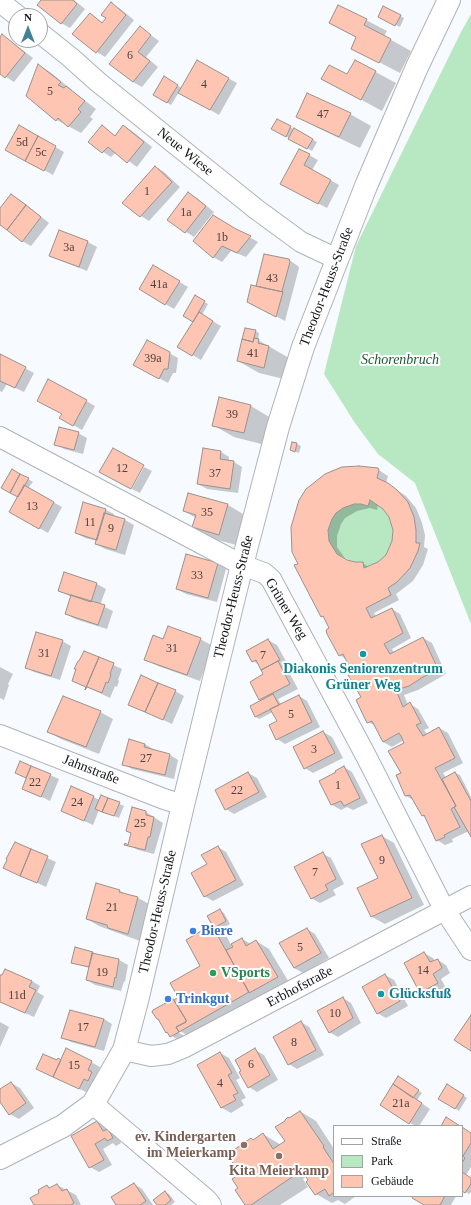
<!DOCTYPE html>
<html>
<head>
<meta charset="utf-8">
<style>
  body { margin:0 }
  #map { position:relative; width:471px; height:1205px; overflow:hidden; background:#f7faff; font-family:Georgia,serif }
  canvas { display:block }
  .legend { position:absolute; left:333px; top:1125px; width:130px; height:72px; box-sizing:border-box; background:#fff; border:1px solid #a1a2a3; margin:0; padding:5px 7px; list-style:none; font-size:12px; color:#141619 }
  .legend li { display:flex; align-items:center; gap:8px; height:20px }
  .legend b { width:20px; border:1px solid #a1a2a3 }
  .north { position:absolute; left:8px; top:8px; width:40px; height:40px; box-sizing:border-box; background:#fff; border:1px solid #a1a2a3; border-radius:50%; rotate:0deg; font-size:11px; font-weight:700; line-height:16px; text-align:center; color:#141619 }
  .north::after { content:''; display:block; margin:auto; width:14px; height:18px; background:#428295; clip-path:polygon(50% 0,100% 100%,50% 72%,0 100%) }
</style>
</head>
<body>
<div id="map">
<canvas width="471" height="1205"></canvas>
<ul class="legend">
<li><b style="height:5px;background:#fff"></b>Straße</li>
<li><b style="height:11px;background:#b7e8c2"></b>Park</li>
<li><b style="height:11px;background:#fec5b3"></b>Gebäude</li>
</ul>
<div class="north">N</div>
</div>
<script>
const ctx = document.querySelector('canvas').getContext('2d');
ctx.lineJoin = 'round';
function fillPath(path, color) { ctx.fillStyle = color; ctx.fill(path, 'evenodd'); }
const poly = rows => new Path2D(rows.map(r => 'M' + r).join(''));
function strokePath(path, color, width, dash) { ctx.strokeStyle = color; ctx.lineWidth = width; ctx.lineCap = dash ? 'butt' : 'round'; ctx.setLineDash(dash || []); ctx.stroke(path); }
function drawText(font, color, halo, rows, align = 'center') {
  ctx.font = font + ' Georgia,serif'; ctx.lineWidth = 4; ctx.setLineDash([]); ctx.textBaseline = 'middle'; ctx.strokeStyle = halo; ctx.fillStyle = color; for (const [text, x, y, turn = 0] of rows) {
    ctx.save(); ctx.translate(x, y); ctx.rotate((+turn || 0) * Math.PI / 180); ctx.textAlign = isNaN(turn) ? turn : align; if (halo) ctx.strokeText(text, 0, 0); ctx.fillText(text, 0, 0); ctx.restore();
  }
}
fillPath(poly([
  [471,14,471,624,415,483,378,454,355,423,324,374,356,246,461,32],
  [370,500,383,509,389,517,393,530,392,541,386,555,378,562,364,568,337,554,329,541,328,530,332,519,336,513,343,508,354,504,361,504,368,506]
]), '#b7e8c2');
fillPath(poly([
  [42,0,74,0,85,9,70,28,61,23],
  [111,4,119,8,134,20,105,57,97,52,90,14,103,23,107,18],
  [384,7,404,18,400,27,379,16],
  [366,20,387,31,384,36,411,51,400,73,352,48,357,38,330,23],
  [141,28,159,41,146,57,158,67,142,87,133,82],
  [2,36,11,41,33,58,14,82,0,73,0,38],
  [197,61,237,83,219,115,179,92,171,105,155,95,164,78,182,88],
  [355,61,396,83,382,111,323,79,348,76],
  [38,65,50,72,72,90,72,91,96,109,90,117,93,119,81,133,57,120],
  [350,114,371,126,360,148,318,128,297,116],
  [277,120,317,142,312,151,273,129],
  [124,126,132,131,152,147,137,167,116,152,111,157,103,152,102,127,116,136],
  [19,127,64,152,53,175,15,154],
  [309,155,318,160,312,170,339,185,327,208,290,189],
  [156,167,164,172,180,187,149,221,141,216,124,203],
  [188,193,197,198,214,212,194,237,168,220],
  [11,195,20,200,49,223,31,246,22,241,0,223,0,209],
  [60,231,88,242,97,247,87,271,59,260,50,255],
  [239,231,258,242,246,257,231,251,222,262,213,257,195,241],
  [265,255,289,260,298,266,299,268,285,321,257,306,257,287],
  [154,267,188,287,174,309,140,289],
  [195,297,208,304,202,315,221,326,201,360,179,347,194,322],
  [255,331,259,333,258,340,289,358,284,379,259,373,238,361],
  [169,353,178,358,176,373,173,373,168,383,135,365],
  [0,355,34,373,24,392,7,384,2,392,0,391],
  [220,398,251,406,271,418,265,445,234,437,213,425],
  [86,401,95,406,82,430,61,418,63,414],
  [78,433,87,438,83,454,64,449,56,444],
  [297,444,301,446,299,453,292,450],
  [221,452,229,457,229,461,234,462,242,467,238,493,207,489,198,484],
  [144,467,152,471,140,493,132,489],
  [377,469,388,476,386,483,406,496,416,508,422,523,425,535,424,547,428,549,423,565,413,581,396,594,399,600,374,613,376,617,392,609,400,614,411,638,392,649,394,653,423,638,432,643,446,674,418,690,404,695,408,705,410,704,418,709,429,728,424,730,427,734,439,728,448,733,463,763,443,773,446,778,455,773,460,775,471,797,471,835,469,831,452,839,453,842,445,845,437,840,426,818,423,816,415,801,406,796,402,774,405,744,404,740,392,747,383,742,376,726,368,722,362,698,358,672,350,666,347,660,340,655,330,629,325,618,322,616,293,551],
  [378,504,384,508,393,524,393,541,387,555,379,562,369,567,362,563,354,563,346,560,337,547,337,536,341,524,345,518,357,511,370,508,377,510],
  [12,470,33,482,28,488,62,507,48,533,11,512,19,497],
  [189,494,228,505,248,517,240,546,214,539,193,527,196,518,184,511],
  [106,510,114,514,114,517,125,520,134,525,125,555,105,549,96,544,97,541,85,538,76,533],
  [218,564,226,569,217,602,186,594,177,589],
  [65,573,97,584,106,589,100,605,113,611,107,629,75,619,66,614,72,597,59,591],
  [200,639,213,646,200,681,158,666,145,659,164,640],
  [268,640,277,645,288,665,286,667,298,689,278,699,281,705,299,696,307,701,320,727,285,744,277,739,278,722,273,712,259,719,255,716,262,701,260,699,265,675,259,665,253,661,248,652],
  [62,641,71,646,60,680,34,672,26,667],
  [85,652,122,669,118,680,119,681,117,687,115,686,110,698,73,680],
  [0,667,13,674,8,684,9,685,4,700,0,698],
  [175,691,184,696,172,724,129,704],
  [100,712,113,719,99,754,61,739,48,732],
  [323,732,332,737,343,758,313,773,305,768],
  [145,744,153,749,153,751,170,755,178,760,174,779,132,769,123,764],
  [21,762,59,779,50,801,23,788,27,778,20,775],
  [344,767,352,772,368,803,353,810,347,807,341,810,332,805,320,782,337,773],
  [248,773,257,778,267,797,234,814,226,809],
  [71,787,100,800,102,796,124,806,119,818,99,810,93,825,62,811],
  [132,808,146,812,163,823,154,854,138,850,129,845,132,834,127,831],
  [382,836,394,843,424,905,385,924,372,917,359,888,379,879],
  [15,843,56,862,46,887,5,868],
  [218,847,226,852,244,885,213,901,204,896],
  [323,854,331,858,344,884,333,890,336,895,320,903,311,898],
  [97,884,120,891,128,895,138,898,151,905,140,941,99,926,87,919],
  [220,911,224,913,230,924,219,930,215,927],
  [307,929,315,934,329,958,303,973,294,968],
  [206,930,210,932,214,930,227,937,231,945,242,939,251,944,256,941,269,949,290,984,192,1038,175,1028,174,1030,186,1037,179,1041,167,1032,160,1021,157,1019,154,1011,179,998,202,966],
  [92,952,96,955,119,960,128,965,125,982,124,981,121,991,95,985,87,980,90,968,72,963],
  [424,953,433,958,435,961,438,960,446,965,450,973,441,979,446,988,430,997,421,992],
  [385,975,394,980,408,1006,386,1018,377,1013],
  [0,976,32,981,40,986,37,992,44,996,34,1017,0,1002],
  [343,998,351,1003,361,1023,338,1037,329,1032],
  [104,1019,112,1024,104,1051,71,1042,62,1037],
  [0,1022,9,1027,0,1047],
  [301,1022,309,1027,324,1055,297,1069,289,1064],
  [67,1049,100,1067,96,1076,100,1078,88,1093,63,1081,57,1061,62,1061],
  [255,1050,264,1055,278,1080,257,1092,249,1087],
  [220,1053,229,1058,240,1078,236,1080,246,1098,241,1100,244,1105,231,1113,222,1108,198,1065],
  [403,1080,422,1093,417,1100,430,1109,419,1126,416,1126,410,1123],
  [11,1083,20,1088,34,1108,19,1119,10,1114,0,1100,0,1090],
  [448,1085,467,1098,459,1111,439,1098],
  [301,1112,316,1121,334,1149,334,1196,356,1196,345,1204,338,1200,332,1203,316,1194,307,1176,303,1179,308,1187,280,1205,246,1205,239,1188,240,1175,253,1141,263,1134,281,1145,286,1141,290,1119],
  [97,1122,116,1135,121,1143,116,1146,113,1143,103,1149,112,1165,99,1172,90,1167],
  [462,1128,471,1134,471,1167,466,1175,471,1179,471,1192,469,1194,462,1190],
  [134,1184,142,1189,153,1205,117,1205],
  [57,1185,76,1195,81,1205,35,1205,40,1194,47,1186,51,1188],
  [165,1192,169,1194,175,1202,171,1205,158,1205],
  [414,1196,456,1196,451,1205,426,1205]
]), '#0003');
const building = poly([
  [41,0,73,0,77,4,61,24,37,5,41,0],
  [111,2,126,15,96,53,72,34,90,13,102,23,106,18,101,15,111,2],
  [338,5,367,19,364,25,391,39,379,63,351,49,356,37,329,23,338,5],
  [383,6,401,15,395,26,378,17,383,6],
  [140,26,151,35,138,52,150,61,133,82,109,64,140,26],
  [2,34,25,53,5,78,0,74,0,37,2,34],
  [197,60,229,78,210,110,178,93,197,60],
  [355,60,376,71,361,100,321,79,329,65,347,74,355,60],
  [38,64,61,82,58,85,64,88,66,86,85,101,78,109,81,112,68,127,58,118,56,121,26,96,38,64],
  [164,76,178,85,167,103,153,95,164,76],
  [307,93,351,113,339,137,296,117,307,93],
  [277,119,291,126,286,137,271,129,277,119],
  [19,125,38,136,25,161,5,150,19,125],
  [102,125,115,136,123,125,144,142,127,163,108,147,102,153,88,142,102,125],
  [294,128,313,139,307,149,288,139,294,128],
  [38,136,56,146,44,171,25,161,38,136],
  [299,149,310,154,304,165,331,180,318,204,280,184,299,149],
  [155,166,172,182,140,217,122,203,155,166],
  [188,192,206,206,185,233,167,220,188,192],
  [11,194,26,205,7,230,0,225,0,208,11,194],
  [26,205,41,217,22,242,7,230,26,205],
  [213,215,236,229,251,236,237,253,222,246,213,258,193,241,213,215],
  [59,230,88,241,79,267,49,256,59,230],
  [264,254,289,259,290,262,282,291,283,292,256,286,264,254],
  [153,265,180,281,165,305,139,289,153,265],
  [251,285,283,292,276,317,247,302,251,285],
  [195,295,205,301,193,322,183,316,195,295],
  [199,312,213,321,192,356,177,347,199,312],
  [245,328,256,330,253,342,242,339,245,328],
  [254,338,259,339,258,343,269,346,264,368,237,361,242,339,253,342,254,338],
  [147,340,170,352,168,369,164,369,159,379,133,365,147,340],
  [0,354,26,367,15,388,0,381,0,354],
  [48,379,87,400,73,426,59,418,62,414,37,401,48,379],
  [219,397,251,405,244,433,212,426,219,397],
  [59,427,79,432,74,450,54,445,59,427],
  [292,442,297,443,295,452,290,450,292,442],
  [113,448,144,465,131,489,99,472,113,448],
  [203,448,221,451,220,459,234,461,230,489,197,484,203,448],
  [359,466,378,468,379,470,377,478,388,483,397,490,408,502,414,517,416,530,416,543,420,543,418,551,410,568,397,582,388,588,391,595,366,608,371,618,392,608,403,633,384,644,390,654,423,637,438,669,435,671,423,677,409,686,396,690,403,707,410,702,421,723,416,725,423,736,439,727,455,758,435,768,456,806,451,809,460,827,444,835,445,837,436,841,424,815,422,816,410,795,405,796,396,775,401,773,388,751,404,743,401,736,399,733,383,742,372,721,367,723,356,700,361,697,348,675,356,671,353,664,349,666,343,654,339,656,327,634,326,630,329,628,323,616,321,617,294,565,298,564,292,552,291,527,299,500,306,489,325,474,342,467,359,466],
  [370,500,383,509,389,517,393,530,392,541,386,555,378,562,364,568,363,562,355,562,347,560,337,554,329,541,328,530,332,519,336,513,343,508,354,504,361,504,368,506,370,500],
  [12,469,20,474,10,493,1,488,12,469],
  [20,474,29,478,18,497,10,493,20,474],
  [24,485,54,502,39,529,9,512,24,485],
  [188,493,228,504,219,535,192,527,196,515,183,511,188,493],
  [83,502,106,509,97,540,75,533,83,502],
  [104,513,125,519,116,550,95,544,104,513],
  [186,554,218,563,208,598,176,589,186,554],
  [64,572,97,583,91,602,58,591,64,572],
  [71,595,105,605,98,625,65,614,71,595],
  [168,626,201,638,187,675,144,660,153,635,163,639,168,626],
  [36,632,63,640,51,676,25,668,36,632],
  [268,639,280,660,261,670,256,660,252,662,246,651,268,639],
  [84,651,99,657,85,690,86,687,72,681,76,669,74,669,78,661,79,661,84,651],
  [99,657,114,663,110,674,111,675,108,683,106,682,102,693,87,687,85,690,99,657],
  [278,661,290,684,259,700,250,682,263,674,261,670,278,661],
  [141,675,158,683,145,712,128,705,141,675],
  [158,683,176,690,163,720,145,712,158,683],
  [273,694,279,705,255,717,250,706,273,694],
  [299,695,312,722,276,740,269,725,277,721,270,709,299,695],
  [63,696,101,711,86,747,47,732,63,696],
  [323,731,335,753,304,769,293,747,323,731],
  [129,739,145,744,144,747,170,754,165,775,122,765,129,739],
  [20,761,31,766,26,778,15,773,20,761],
  [31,766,51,774,41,797,22,789,31,766],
  [344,766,360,798,344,806,341,801,331,805,319,781,336,772,335,771,344,766],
  [248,772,259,792,225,810,215,790,248,772],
  [455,772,471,801,471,837,454,807,456,806,442,779,455,772],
  [71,786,94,796,84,821,61,811,71,786],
  [101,795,108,798,102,812,95,809,101,795],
  [108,798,120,802,114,816,102,812,108,798],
  [132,807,146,811,146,815,154,817,150,837,148,837,145,850,124,845,125,843,128,845,131,833,126,831,132,807],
  [382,835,412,898,371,917,357,888,378,878,361,844,382,835],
  [15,842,31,849,20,876,3,868,7,860,6,859,15,842],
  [218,846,236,880,204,897,191,873,207,864,201,855,218,846],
  [31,849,48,856,37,883,20,876,31,849],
  [323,852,336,879,325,885,328,890,311,899,294,867,323,852],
  [96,883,120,890,119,892,138,897,128,934,108,928,107,925,86,919,96,883],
  [220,909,226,921,214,928,207,916,220,909],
  [206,928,208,932,214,929,249,992,179,1032,176,1027,186,1022,186,1020,174,1000,178,997,170,983,200,966,186,940,206,928],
  [307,928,321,953,294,968,279,943,307,928],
  [242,938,246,946,256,940,278,977,249,993,226,950,233,947,231,944,242,938],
  [75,947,93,952,89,967,71,963,75,947],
  [424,952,430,962,438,959,442,968,433,974,438,983,420,993,404,963,424,952],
  [92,953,119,959,116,978,115,977,113,987,86,980,92,953],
  [5,969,32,981,29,987,36,990,25,1013,0,1002,0,975,2,975,5,969],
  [385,974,400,1001,377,1014,362,987,385,974],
  [343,997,353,1018,329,1033,317,1011,343,997],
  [173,999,186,1020,186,1022,176,1027,179,1032,170,1037,167,1032,166,1033,158,1019,157,1019,152,1012,153,1010,173,999],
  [70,1010,104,1019,95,1047,61,1038,70,1010],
  [471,1015,471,1051,454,1040,471,1015],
  [301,1021,316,1050,288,1065,273,1037,301,1021],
  [66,1048,92,1061,88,1070,92,1072,88,1081,84,1079,79,1089,53,1077,66,1048],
  [255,1048,270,1075,248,1088,239,1072,241,1071,235,1060,255,1048],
  [220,1052,232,1073,228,1075,238,1093,233,1095,236,1100,221,1108,197,1065,220,1052],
  [43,1054,57,1060,58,1058,61,1060,53,1077,36,1069,43,1054],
  [398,1076,419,1090,413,1098,393,1084,398,1076],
  [11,1082,26,1103,9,1115,0,1102,0,1089,11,1082],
  [393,1084,422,1103,409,1124,380,1105,393,1084],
  [447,1084,464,1095,455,1109,438,1099,447,1084],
  [300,1111,324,1146,323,1147,334,1164,334,1192,329,1196,325,1189,315,1195,306,1182,308,1180,297,1163,288,1170,292,1177,251,1205,245,1205,235,1190,238,1188,232,1179,238,1175,232,1166,234,1165,228,1154,251,1138,253,1140,263,1133,273,1149,285,1141,275,1127,285,1121,285,1120,288,1117,289,1118,300,1111],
  [446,1117,460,1126,441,1126,446,1117],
  [97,1121,103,1131,108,1129,113,1138,107,1141,105,1138,95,1144,104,1160,89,1168,71,1136,97,1121],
  [462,1127,471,1133,471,1143,463,1156,465,1158,462,1163,462,1127],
  [462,1172,471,1178,471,1184,465,1193,462,1191,462,1172],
  [134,1183,146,1201,140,1205,116,1205,111,1197,134,1183],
  [57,1184,62,1191,67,1189,74,1203,71,1205,34,1205,30,1198,39,1193,38,1190,47,1185,49,1188,57,1184],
  [165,1191,171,1200,165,1205,157,1205,153,1200,165,1191],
  [413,1196,445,1196,440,1205,424,1205,412,1198,413,1196]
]);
fillPath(building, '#fec5b3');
strokePath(building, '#9a918e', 1);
const street = poly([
  [0,2,18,16],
  [40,33,70,57,98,82,256,209,301,242,337,259],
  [0,437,242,565,264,573,271,579,365,754,444,909,471,950],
  [0,735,164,799,183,805],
  [124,1050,151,1056,168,1054,185,1047,471,896],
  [93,1104,207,1200,211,1205]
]);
const secondary = poly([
  [0,1158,63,1126,93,1104,124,1050,137,1001,183,805,242,565,278,427,303,347,366,186,417,67,449,0]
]);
strokePath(street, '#aeb2ba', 22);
strokePath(secondary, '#aeb2ba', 24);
strokePath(street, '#fff', 20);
strokePath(secondary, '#fff', 22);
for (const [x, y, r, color] of [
  [363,654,4,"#0f9aa8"],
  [193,931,4,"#3f7fe0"],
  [213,973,4,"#2e9e5b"],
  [381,994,4,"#0f9aa8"],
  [168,999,4,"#3f7fe0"],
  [244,1145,4,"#8d6e63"],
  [279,1156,4,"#8d6e63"]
]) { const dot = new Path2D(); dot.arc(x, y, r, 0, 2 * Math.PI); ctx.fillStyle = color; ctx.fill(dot); strokePath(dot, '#fff', 1.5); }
drawText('12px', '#4e4240', null, [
  ["6",130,56],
  ["4",204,85],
  ["5",50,92],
  ["47",323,115],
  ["5d",22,143],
  ["5c",41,153],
  ["1",147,192],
  ["1a",186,213],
  ["1b",222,238],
  ["3a",69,248],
  ["43",272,279],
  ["41a",159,285],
  ["41",253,354],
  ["39a",153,359],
  ["39",232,415],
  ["12",122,469],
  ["37",215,474],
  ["13",32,507],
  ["35",207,513],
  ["11",90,523],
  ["9",111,529],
  ["33",197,576],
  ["31",172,649],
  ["31",44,654],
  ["7",263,656],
  ["5",291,715],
  ["3",314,750],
  ["27",146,759],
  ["22",35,783],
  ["1",338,786],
  ["22",237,791],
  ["24",77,803],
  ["25",140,824],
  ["9",382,861],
  ["7",315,873],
  ["21",112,908],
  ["5",300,948],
  ["14",423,971],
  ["19",102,973],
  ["11d",17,996],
  ["10",335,1014],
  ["17",83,1028],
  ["8",294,1043],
  ["6",251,1065],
  ["15",74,1066],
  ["4",220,1084],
  ["21a",401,1104]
]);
drawText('14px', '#141619', '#fff', [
  ["Neue Wiese",185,152,39],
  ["Theodor-Heuss-Straße",327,287,-69],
  ["Theodor-Heuss-Straße",234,597,-76],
  ["Grüner Weg",286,609,59],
  ["Jahnstraße",91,770,21],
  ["Theodor-Heuss-Straße",158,912,-77],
  ["Erbhofstraße",300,987,-28]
]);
drawText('italic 14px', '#17582f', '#fff', [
  ["Schorenbruch",400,360]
]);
drawText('bold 14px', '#0d838f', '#fff', [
  ["Diakonis Seniorenzentrum",363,669],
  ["Grüner Weg",363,685],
  ["Glücksfuß",389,994,"left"]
]);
drawText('bold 14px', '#366cbe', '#fff', [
  ["Biere",201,931],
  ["Trinkgut",176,999]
], 'left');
drawText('bold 14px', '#27864d', '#fff', [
  ["VSports",221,973]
], 'left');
drawText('bold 14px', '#785e54', '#fff', [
  ["ev. Kindergarten",236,1137],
  ["im Meierkamp",236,1153],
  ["Kita Meierkamp",279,1171,"center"]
], 'right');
</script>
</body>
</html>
